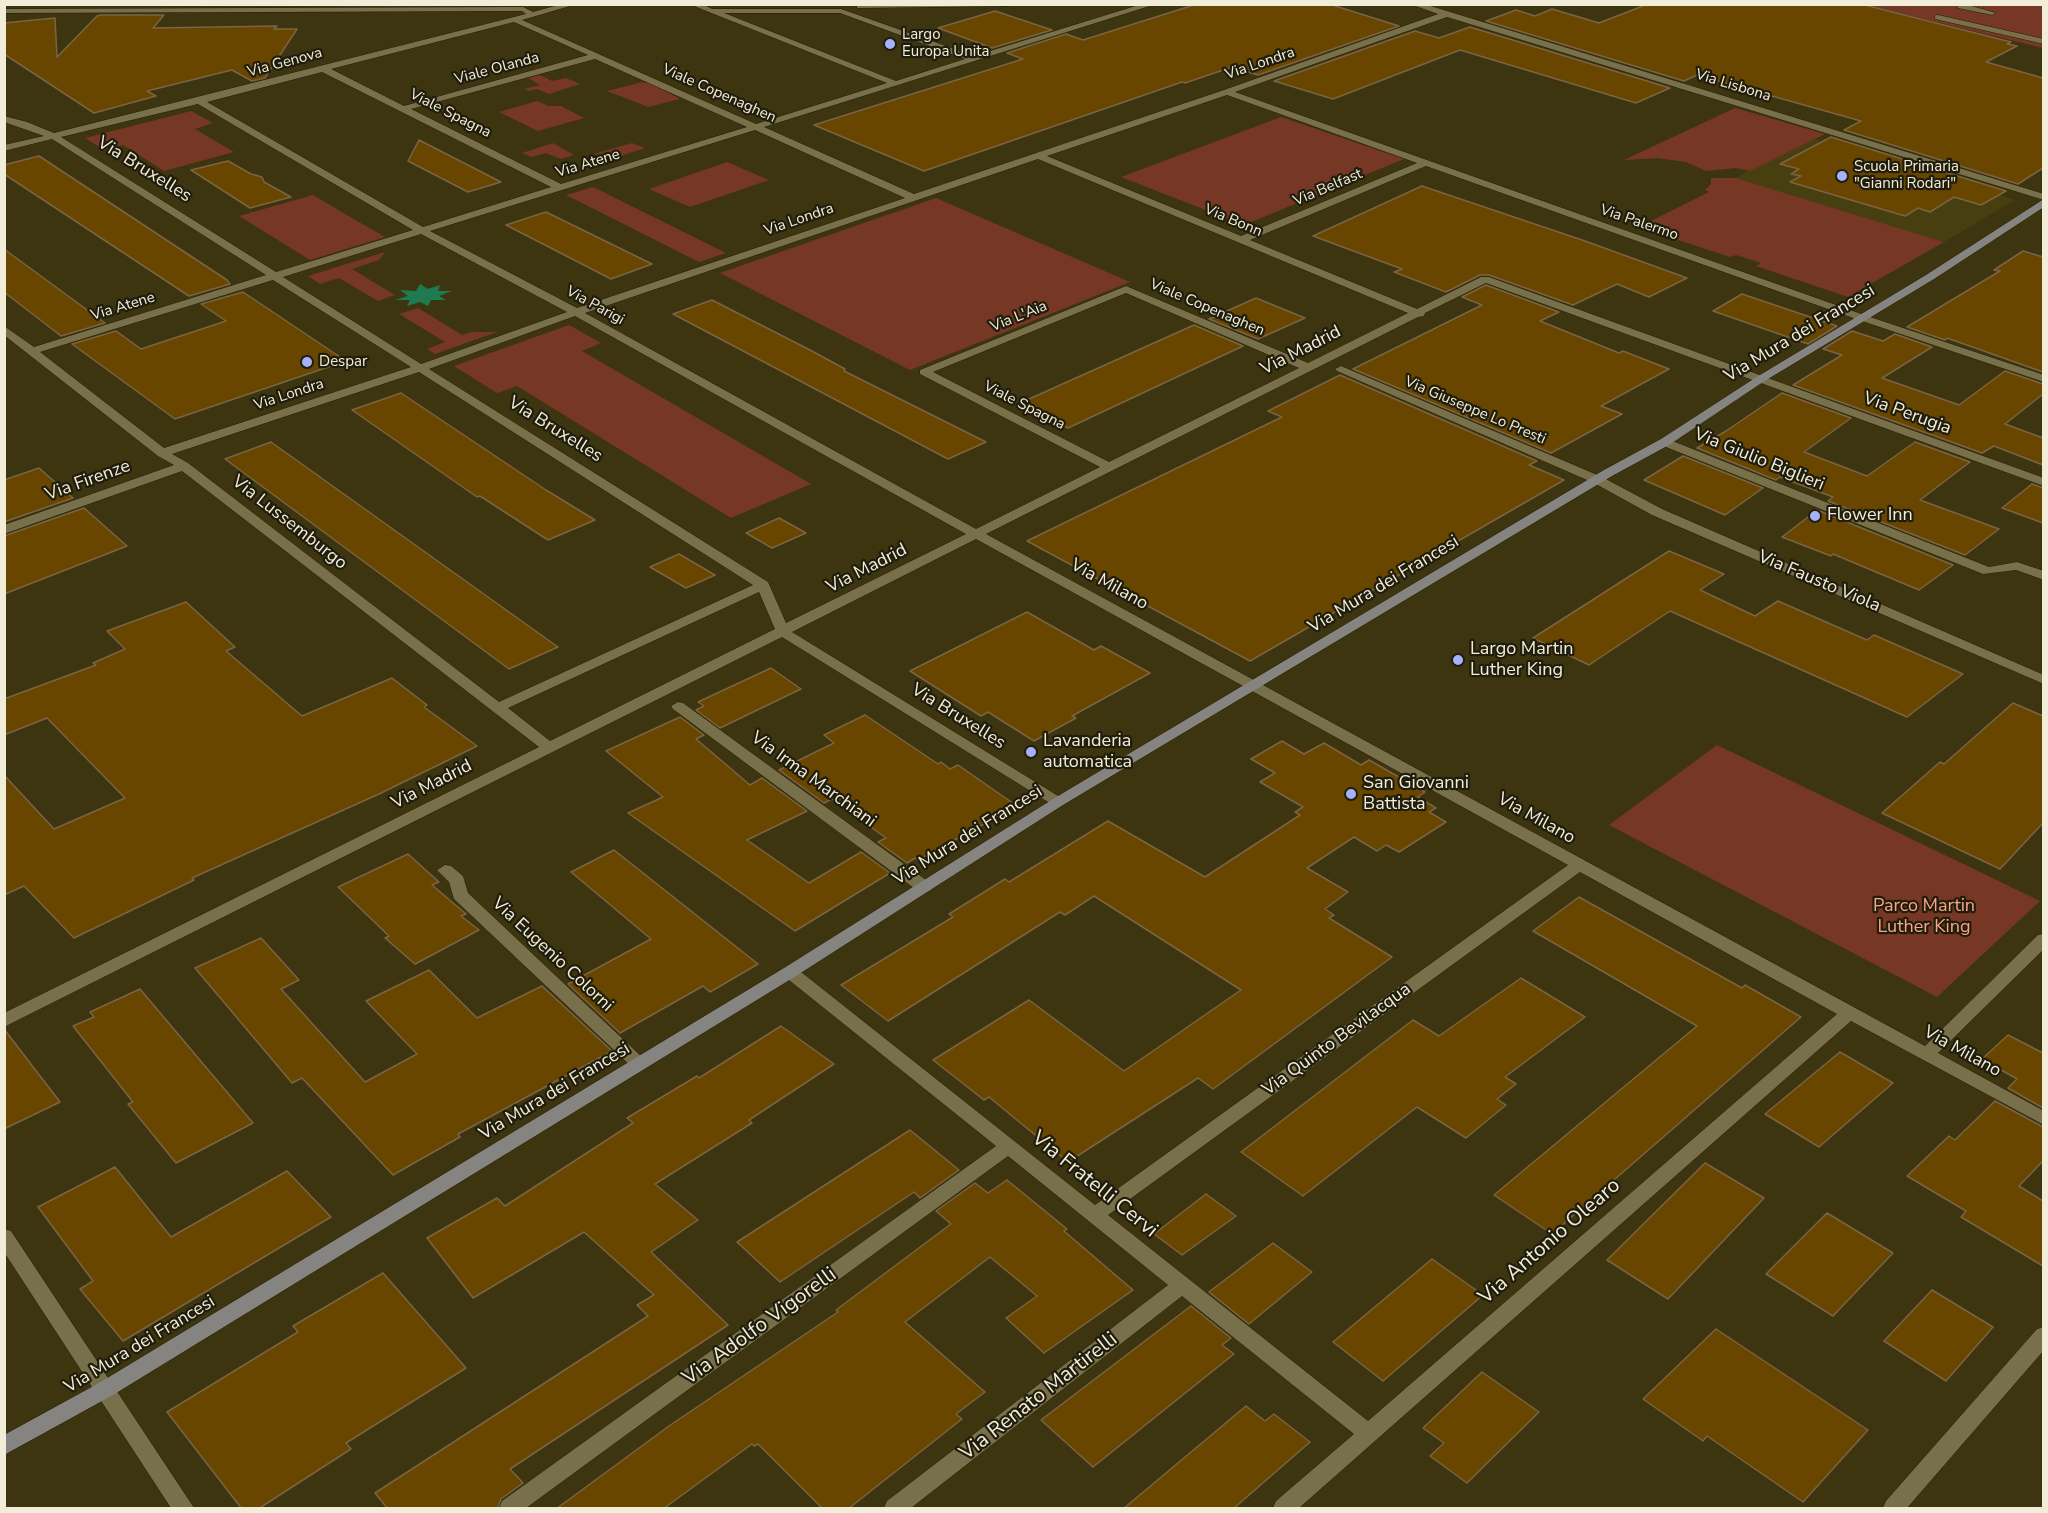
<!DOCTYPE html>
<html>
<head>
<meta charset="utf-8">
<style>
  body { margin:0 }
  #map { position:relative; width:2048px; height:1513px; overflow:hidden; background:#3d3510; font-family:"Nunito Sans",sans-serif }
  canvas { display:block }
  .frame { position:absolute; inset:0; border:6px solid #f1edd8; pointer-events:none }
</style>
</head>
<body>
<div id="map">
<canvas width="2048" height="1513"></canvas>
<div class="frame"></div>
</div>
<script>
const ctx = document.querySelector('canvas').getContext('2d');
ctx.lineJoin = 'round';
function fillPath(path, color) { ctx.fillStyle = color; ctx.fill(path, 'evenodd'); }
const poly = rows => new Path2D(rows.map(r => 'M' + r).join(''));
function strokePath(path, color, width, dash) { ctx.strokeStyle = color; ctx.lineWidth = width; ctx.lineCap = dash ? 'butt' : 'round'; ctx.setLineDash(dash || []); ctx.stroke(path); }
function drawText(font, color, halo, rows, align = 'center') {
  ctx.font = font + ' "Nunito Sans",sans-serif'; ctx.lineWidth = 4.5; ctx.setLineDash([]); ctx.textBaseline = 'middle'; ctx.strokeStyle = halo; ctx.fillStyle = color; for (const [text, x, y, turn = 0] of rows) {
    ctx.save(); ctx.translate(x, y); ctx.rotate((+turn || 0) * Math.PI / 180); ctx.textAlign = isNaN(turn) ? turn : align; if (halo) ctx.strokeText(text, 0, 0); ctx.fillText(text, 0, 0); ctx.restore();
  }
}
fillPath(poly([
  [1735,108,1825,134,1815,139,2002,193,1999,195,2015,200,1944,242,1736,178,1749,170,1736,168,1706,171,1686,162,1658,158,1624,160]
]), '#483f10');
fillPath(poly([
  [1867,5,2043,5,2043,48],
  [540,75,552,81,566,78,580,84,549,94,537,89,530,91,524,89,540,85,528,78],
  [642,82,650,83,680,99,648,107,607,91],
  [537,101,549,106,561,106,584,118,538,131,499,112],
  [1735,108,1825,134,1750,171,1736,168,1706,171,1686,162,1658,158,1624,160],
  [191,111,213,123,195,129,234,152,164,171,123,145,104,150,85,138],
  [1281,117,1404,159,1244,225,1121,177],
  [553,143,574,155,561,159,546,153,532,157,522,153],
  [632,143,645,148,608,160,594,154],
  [727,162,769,180,690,207,649,189],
  [1711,178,1736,178,1944,242,1848,297,1756,266,1761,263,1736,255,1730,257,1639,227,1709,192,1705,190,1711,184],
  [593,187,726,253,699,262,566,195],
  [313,195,352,218,385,237,310,260,239,216],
  [936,198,1130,282,910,370,720,273],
  [385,252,379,260,352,269,395,295,378,301,339,278,320,284,308,276],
  [418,308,462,335,471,332,497,332,435,354,427,349,445,342,399,314],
  [569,325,601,343,582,351,811,484,731,518,517,386,497,393,454,366],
  [1717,745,2040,901,1937,997,1609,825]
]), '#763724');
fillPath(poly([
  [420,284,428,289,440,285,438,291,452,291,439,296,446,300,431,300,428,306,420,302,407,306,410,300,395,300,408,296,400,290,416,291]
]), '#1f7b4f');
const building = poly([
  [1197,4,1329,4,1399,26,1258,75,1232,67,1185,83,1182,82,924,171,814,125,1023,59,1007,53,1066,34,1083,40,1197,4],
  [1648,4,1861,4,2011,42,2007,44,2017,46,1986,62,2043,78,2043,168,2018,184,1844,130,1861,121,1697,75,1684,81,1486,21,1516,10,1535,16,1552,9,1599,23,1648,4],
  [995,11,1052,30,992,48,938,28,995,11],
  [101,15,164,15,153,28,277,26,274,29,297,29,265,78,252,81,232,70,147,91,156,96,94,113,4,54,4,23,55,18,57,57,97,16,101,15],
  [1470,27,1670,88,1636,103,1460,50,1333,99,1274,81,1415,31,1439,38,1470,27],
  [1831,137,2006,191,1981,205,1954,197,1930,212,1918,208,1905,216,1790,182,1801,176,1791,174,1799,169,1780,164,1831,137],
  [419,140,501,182,468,192,408,161,419,140],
  [39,156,227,280,230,284,189,296,4,174,4,165,39,156],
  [228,161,251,174,262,177,264,182,291,197,250,208,191,170,228,161],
  [1422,186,1585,241,1687,278,1649,297,1617,284,1573,305,1489,275,1480,275,1446,292,1394,272,1402,269,1313,236,1422,186],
  [546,212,652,264,611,279,506,225,546,212],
  [4,249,105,323,61,336,4,292,4,249],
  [2023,251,2043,257,2043,372,1947,338,1945,340,1907,327,2000,271,1994,270,2023,251],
  [1486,285,1559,312,1540,321,1619,353,1623,351,1669,369,1601,406,1622,414,1551,453,1353,369,1482,305,1462,297,1486,285],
  [243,292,346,361,175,419,72,344,116,331,141,349,226,321,201,304,243,292],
  [1742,294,1837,326,1808,344,1713,311,1742,294],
  [1256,298,1305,318,1258,339,1209,319,1256,298],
  [712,300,810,350,845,369,844,371,986,442,948,459,673,314,712,300],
  [1194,325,1243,346,1068,428,1018,404,1194,325],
  [1852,331,1883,341,1895,334,1932,347,1882,378,1959,405,2005,371,2043,384,2043,394,2005,424,2043,438,2043,465,1994,446,1982,453,1793,385,1842,355,1823,349,1852,331],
  [1340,375,1537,461,1529,465,1564,480,1250,661,1027,541,1282,417,1268,411,1340,375],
  [401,393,546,490,595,520,548,540,480,496,477,497,352,410,401,393],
  [1782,393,1851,418,1804,452,1867,476,1915,442,1970,462,1920,500,1999,529,1965,555,1828,501,1833,497,1780,477,1776,480,1697,448,1726,431,1782,393],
  [271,442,558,647,509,669,225,459,271,442],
  [1683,456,1763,488,1725,515,1644,480,1683,456],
  [39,468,73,498,4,522,4,480,39,468],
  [2032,484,2043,488,2043,523,2002,508,2032,484],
  [84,508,127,546,4,594,4,536,84,508],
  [1817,510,1953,565,1919,590,1833,554,1831,556,1782,537,1817,510],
  [779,518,806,533,772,548,746,533,779,518],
  [1669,551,1724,574,1700,590,1755,616,1778,601,1867,640,1874,635,1963,674,1907,717,1670,611,1589,665,1533,638,1669,551],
  [679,554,715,575,686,588,650,567,679,554],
  [186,602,235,647,226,651,302,716,392,678,427,705,424,707,477,746,379,794,192,878,194,880,74,938,24,886,4,895,4,775,54,829,125,798,47,718,4,735,4,699,96,665,93,663,125,649,107,631,186,602],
  [1027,612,1094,650,1101,646,1150,673,1072,716,1076,718,1034,741,988,712,981,716,910,671,1027,612],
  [771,668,801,689,720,728,696,710,704,706,698,702,771,668],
  [2013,703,2043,716,2043,823,2000,869,1882,813,1940,762,1944,764,2013,703],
  [865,715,938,764,941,762,950,769,958,765,1017,806,918,860,915,858,907,863,878,842,886,838,832,799,824,803,779,770,834,743,824,735,865,715],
  [680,717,704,735,696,739,750,785,762,778,807,811,747,840,809,883,861,852,890,873,795,931,628,813,663,797,606,751,680,717],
  [1282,741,1304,754,1324,743,1361,765,1369,760,1425,792,1418,797,1436,808,1429,812,1446,822,1399,852,1386,845,1377,851,1354,837,1307,868,1348,892,1325,909,1334,915,1329,918,1392,957,1213,1089,1198,1078,1068,1162,989,1097,984,1100,933,1060,1029,1000,1124,1071,1241,990,1094,896,1065,915,1060,912,888,1021,841,985,953,917,949,914,1005,879,1009,882,1108,821,1205,877,1300,815,1295,812,1303,807,1260,782,1275,773,1251,759,1282,741],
  [614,850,758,964,710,992,703,986,620,1033,568,984,651,939,571,872,614,850],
  [408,854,439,882,432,885,466,914,461,916,479,930,415,964,385,938,389,936,338,887,408,854],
  [1579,897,1742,988,1745,985,1801,1017,1552,1234,1494,1195,1697,1026,1533,931,1579,897],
  [261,938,299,980,281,989,365,1082,417,1054,366,1001,429,970,477,1018,542,986,612,1051,458,1134,460,1137,393,1175,302,1078,292,1083,195,968,261,938],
  [1521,978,1585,1017,1505,1077,1516,1084,1497,1099,1506,1105,1466,1138,1417,1107,1303,1196,1241,1152,1413,1020,1439,1036,1521,978],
  [140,989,253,1123,176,1163,128,1104,133,1102,73,1026,94,1017,90,1012,140,989],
  [781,1026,834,1064,749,1120,752,1123,655,1184,698,1220,651,1252,728,1325,510,1469,523,1483,501,1499,497,1509,388,1509,375,1493,648,1316,637,1305,654,1295,584,1232,473,1298,427,1238,497,1198,505,1206,633,1123,627,1118,697,1076,699,1078,781,1026],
  [4,1029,60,1102,4,1129,4,1029],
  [2008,1035,2043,1053,2043,1108,2008,1088,2017,1079,1982,1059,2008,1035],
  [1840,1052,1893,1083,1819,1147,1765,1114,1840,1052],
  [1995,1101,2043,1127,2043,1161,2019,1186,2043,1201,2043,1266,1961,1217,1966,1211,1907,1176,1949,1136,1955,1140,1995,1101],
  [910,1130,959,1170,920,1198,914,1192,780,1282,737,1242,910,1130],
  [1705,1163,1764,1198,1668,1299,1607,1260,1705,1163],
  [115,1167,171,1237,287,1171,331,1217,123,1341,80,1289,93,1281,38,1207,115,1167],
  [1007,1180,1067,1229,1064,1231,1133,1290,1044,1353,1006,1318,1037,1296,990,1257,905,1322,985,1392,956,1414,962,1419,848,1509,823,1509,758,1444,754,1446,752,1444,663,1509,556,1509,669,1426,838,1312,836,1310,951,1224,936,1211,975,1183,988,1193,1007,1180],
  [1206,1194,1236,1216,1182,1255,1154,1234,1206,1194],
  [1827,1213,1893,1253,1833,1316,1766,1274,1827,1213],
  [1273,1243,1312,1272,1249,1324,1209,1292,1273,1243],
  [1432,1259,1483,1295,1383,1381,1333,1342,1432,1259],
  [383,1273,466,1368,346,1443,351,1449,258,1509,242,1509,167,1412,298,1332,293,1326,383,1273],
  [1932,1290,1993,1327,1946,1381,1884,1341,1932,1290],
  [1191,1306,1231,1338,1222,1345,1234,1354,1093,1467,1041,1420,1191,1306],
  [1716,1329,1868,1430,1803,1502,1707,1436,1703,1441,1643,1399,1716,1329],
  [1482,1372,1539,1412,1467,1483,1430,1456,1444,1443,1423,1428,1482,1372],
  [1246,1406,1265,1421,1274,1414,1310,1442,1233,1509,1123,1509,1246,1406]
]);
fillPath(building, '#684600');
strokePath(building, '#7a6443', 1.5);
const lane = poly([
  [1958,4,1965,4,1996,13,1992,15,1958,8,1958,4],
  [1938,15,2044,39,2044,44,1935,19,1935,15,1938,15]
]);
const street = poly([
  [562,4,577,4,522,20,756,124,887,83,689,4,702,4,712,9,841,9,974,56,1142,4,1156,4,764,127,914,194,1224,90,1438,14,1410,4,1424,4,2044,194,2044,200,1447,17,1235,92,1867,316,2044,375,2044,382,1859,320,1426,166,1250,240,1417,309,1481,277,1489,277,2044,478,2044,486,1486,283,1425,313,1424,316,1418,317,986,534,1925,1046,2038,935,2044,934,2044,949,1938,1053,2044,1111,2044,1125,1851,1021,1299,1508,1273,1508,1276,1501,1354,1434,1182,1296,911,1508,884,1508,887,1501,1168,1285,1008,1156,526,1508,499,1508,502,1501,996,1146,784,976,782,972,784,968,796,968,1095,1205,1568,865,976,539,792,632,1063,799,1066,802,1063,805,1053,805,782,637,4,1027,4,1013,539,747,182,471,4,534,4,525,174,465,158,456,4,335,4,326,34,347,266,275,52,139,4,151,4,145,44,136,4,122,4,116,27,122,54,133,526,14,522,11,4,13,4,9,523,7,533,12,562,4],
  [724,13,840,13,965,59,896,81,724,13],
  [514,22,588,55,404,106,331,69,514,22],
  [595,59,747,127,561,184,411,109,595,59],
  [322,72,551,187,423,227,207,102,322,72],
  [1227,95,1417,163,1241,236,1047,156,1227,95],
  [198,104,413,230,276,272,61,137,198,104],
  [755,130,905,198,577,308,430,231,755,130],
  [1038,159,1408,313,1308,363,1126,286,920,370,920,374,1100,467,976,529,585,313,1038,159],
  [421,234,567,312,421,364,283,277,421,234],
  [273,280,411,367,164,448,40,352,273,280],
  [1126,293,1299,368,1109,462,933,372,1126,293],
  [575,316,966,534,786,623,768,582,429,369,575,316],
  [419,372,753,585,499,702,188,463,172,454,419,372],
  [759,592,775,629,550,741,508,708,759,592],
  [1580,872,1837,1014,1368,1421,1108,1215,1580,872],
  [857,4,1013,4,1009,6,860,8,857,8,857,4],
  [1341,366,1602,477,1662,509,2044,675,2044,684,1652,515,1594,483,1337,371,1335,369,1341,366],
  [1665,438,1989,567,2017,562,2044,571,2044,580,2016,570,1983,574,1661,445,1659,442,1665,438],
  [678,702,683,703,930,883,932,887,930,891,918,891,673,709,671,706,678,702],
  [445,865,451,866,463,876,468,893,645,1060,648,1064,645,1068,639,1070,633,1068,454,899,449,882,437,870,445,865],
  [4,1229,11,1231,194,1508,171,1508,4,1252,4,1229],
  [2044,1327,2044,1350,1907,1508,1883,1508,1886,1501,2037,1329,2044,1327]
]);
const secondary = poly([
  [2044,199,2044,207,1934,279,1763,382,1669,445,1612,476,1063,805,796,976,113,1395,4,1455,4,1435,99,1383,784,968,1053,799,1604,470,1661,439,1755,378,1926,275,2044,199]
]);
strokePath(lane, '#221c02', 1);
strokePath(street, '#221c02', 1);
strokePath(secondary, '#221c02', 1);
fillPath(lane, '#78704b');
fillPath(street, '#78704b');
fillPath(secondary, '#868480');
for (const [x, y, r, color] of [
  [890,44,6,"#a6b1fc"],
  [1842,176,6,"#a6b1fc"],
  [307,362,6,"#a6b1fc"],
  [1815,516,6,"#a6b1fc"],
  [1458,660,6,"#a6b1fc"],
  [1031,752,6,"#a6b1fc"],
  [1351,794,6,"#a6b1fc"]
]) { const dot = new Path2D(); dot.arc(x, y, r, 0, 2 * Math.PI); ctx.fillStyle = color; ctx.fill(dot); strokePath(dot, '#201d0d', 2); }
drawText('15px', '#f1edd8', '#201d0d', [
  ["Largo",902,35],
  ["Europa Unita",902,52],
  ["Scuola Primaria",1854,167],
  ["\"Gianni Rodari\"",1854,184],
  ["Despar",319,362]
], 'left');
drawText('15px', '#f1edd8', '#201d0d', [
  ["Via Genova",285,63,-15],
  ["Via Londra",1260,64,-19],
  ["Viale Olanda",497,69,-15],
  ["Via Lisbona",1733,86,17],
  ["Viale Copenaghen",719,94,24],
  ["Viale Spagna",450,114,27],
  ["Via Atene",588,164,-17],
  ["Via Belfast",1328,188,-23],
  ["Via Londra",799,220,-19],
  ["Via Bonn",1233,221,23],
  ["Via Palermo",1639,223,19],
  ["Via Parigi",595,306,29],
  ["Via Atene",123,307,-17],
  ["Viale Copenaghen",1207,308,23],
  ["Via L'Aia",1019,317,-22],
  ["Via Londra",289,395,-18],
  ["Viale Spagna",1024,406,27],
  ["Via Giuseppe Lo Presti",1475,411,23]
]);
drawText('18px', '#f1edd8', '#201d0d', [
  ["Via Bruxelles",144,170,32],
  ["Via Mura dei Francesi",1800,334,-31],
  ["Via Madrid",1301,351,-27],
  ["Via Perugia",1907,414,20],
  ["Via Bruxelles",555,430,32],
  ["Via Giulio Biglieri",1759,460,22],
  ["Via Firenze",88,481,-20],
  ["Via Lussemburgo",289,523,38],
  ["Via Madrid",867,569,-27],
  ["Via Fausto Viola",1819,582,23],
  ["Via Milano",1109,585,29],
  ["Via Mura dei Francesi",1384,585,-31],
  ["Via Bruxelles",958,717,32],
  ["Via Irma Marchiani",813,780,36],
  ["Via Madrid",432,785,-27],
  ["Via Milano",1536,819,29],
  ["Via Mura dei Francesi",968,836,-32],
  ["Via Eugenio Colorni",552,955,43],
  ["Via Quinto Bevilacqua",1337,1040,-36],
  ["Via Milano",1962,1052,29],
  ["Via Mura dei Francesi",555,1092,-31],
  ["Via Mura dei Francesi",140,1345,-31]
]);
drawText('18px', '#f1edd8', '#201d0d', [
  ["Flower Inn",1827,516],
  ["Largo Martin",1470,650],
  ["Luther King",1470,671],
  ["Lavanderia",1043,742],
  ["automatica",1043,763],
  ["San Giovanni",1363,784],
  ["Battista",1363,805]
], 'left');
drawText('18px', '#fca48a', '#201d0d', [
  ["Parco Martin",1924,907],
  ["Luther King",1924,928]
]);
drawText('21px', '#f1edd8', '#201d0d', [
  ["Via Fratelli Cervi",1094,1185,39],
  ["Via Antonio Olearo",1550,1242,-41],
  ["Via Adolfo Vigorelli",760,1327,-36],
  ["Via Renato Martirelli",1039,1397,-38]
]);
</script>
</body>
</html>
